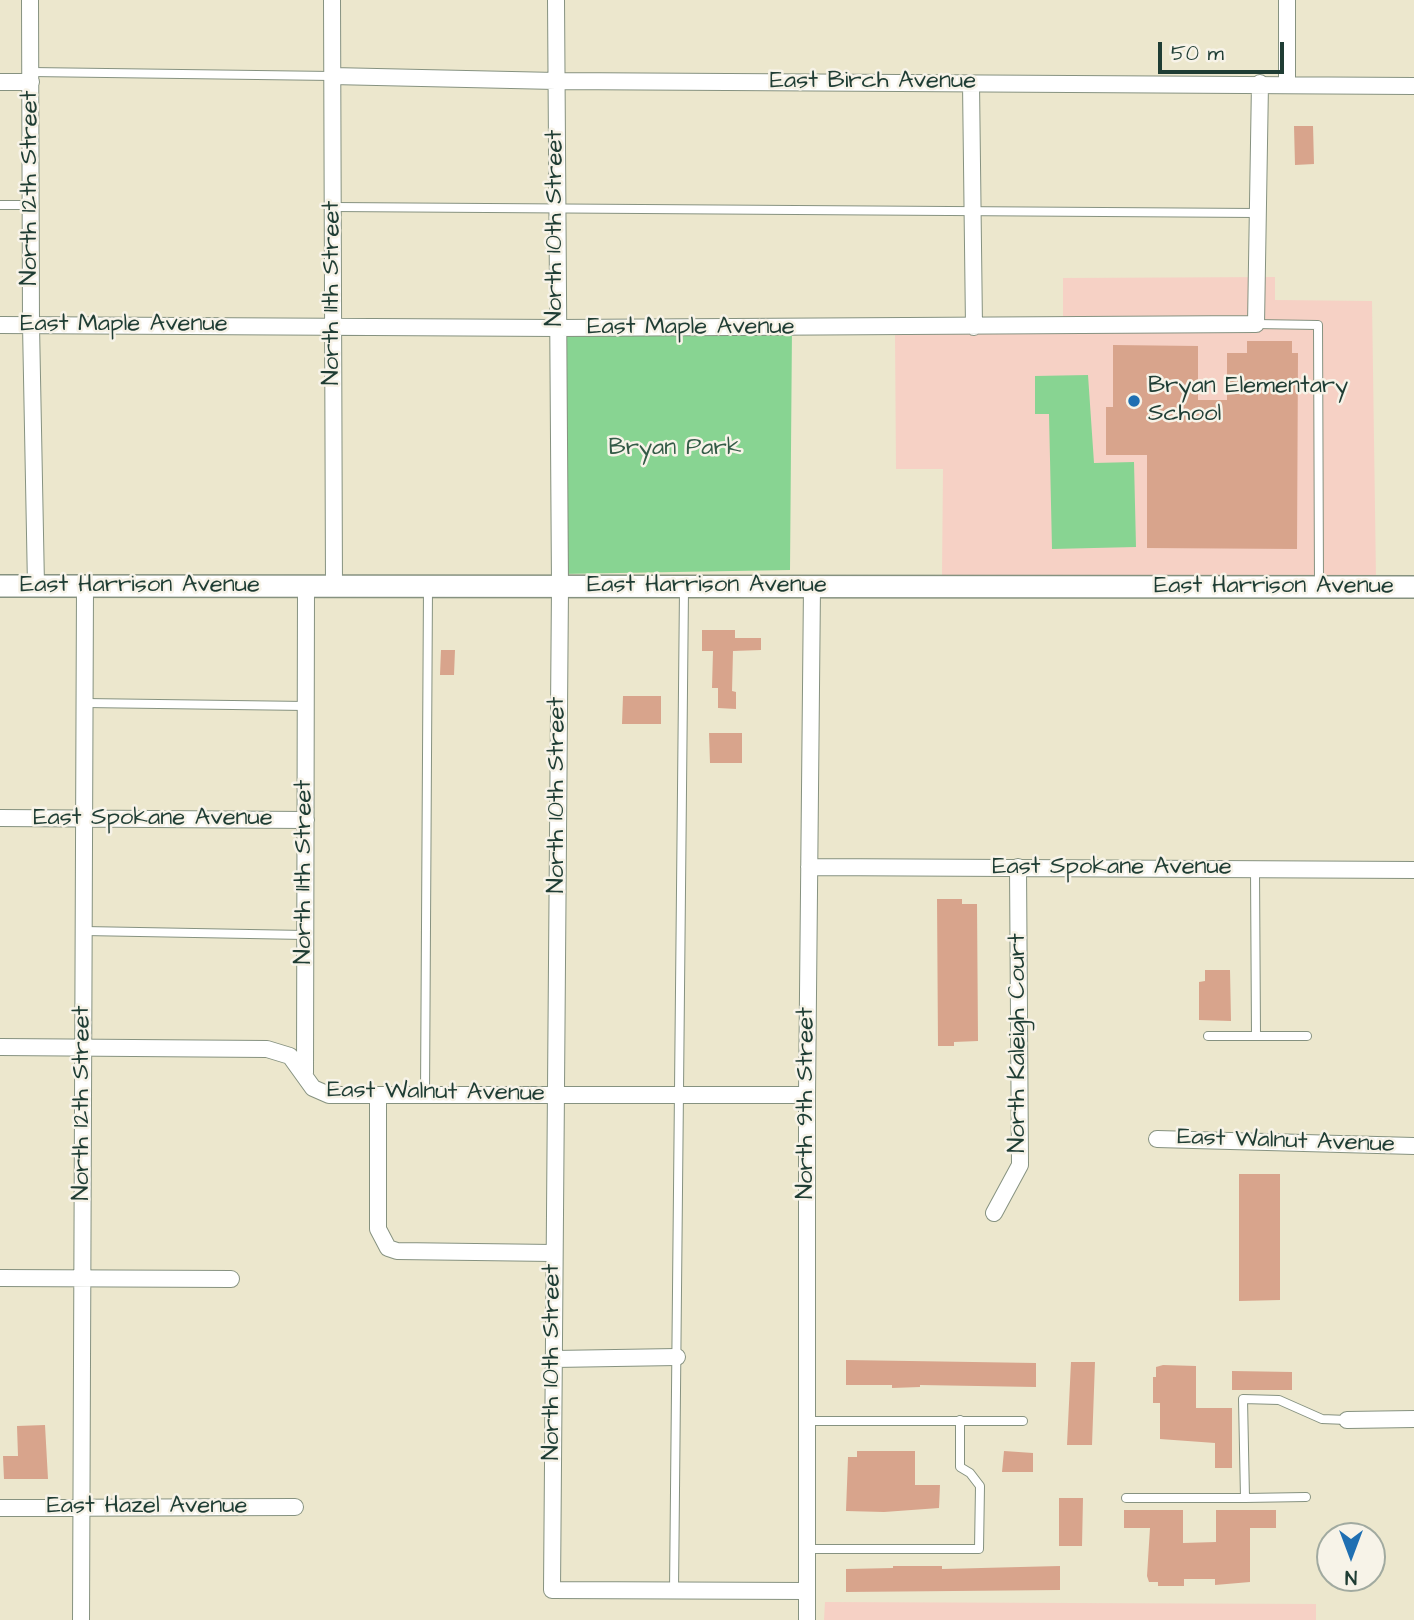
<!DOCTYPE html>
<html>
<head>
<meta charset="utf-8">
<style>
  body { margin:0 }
  #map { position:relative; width:1414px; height:1620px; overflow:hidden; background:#ece7cd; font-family:"Architects Daughter",sans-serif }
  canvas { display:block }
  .north { position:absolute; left:1316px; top:1522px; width:70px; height:70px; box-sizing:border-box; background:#f7f3e8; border:2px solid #a1aaa0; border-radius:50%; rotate:180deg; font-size:19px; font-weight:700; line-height:28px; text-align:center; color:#1f3d34 }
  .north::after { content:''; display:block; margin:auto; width:24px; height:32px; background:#1f6fb2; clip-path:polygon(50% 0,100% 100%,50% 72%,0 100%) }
  .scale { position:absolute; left:1158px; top:42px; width:126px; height:32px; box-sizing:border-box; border:4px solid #1f3d34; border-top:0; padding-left:9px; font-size:21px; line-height:24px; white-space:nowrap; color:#1f3d34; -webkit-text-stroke:5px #f7f3e8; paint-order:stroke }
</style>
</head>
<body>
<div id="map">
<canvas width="1414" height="1620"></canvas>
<div class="north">N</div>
<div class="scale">50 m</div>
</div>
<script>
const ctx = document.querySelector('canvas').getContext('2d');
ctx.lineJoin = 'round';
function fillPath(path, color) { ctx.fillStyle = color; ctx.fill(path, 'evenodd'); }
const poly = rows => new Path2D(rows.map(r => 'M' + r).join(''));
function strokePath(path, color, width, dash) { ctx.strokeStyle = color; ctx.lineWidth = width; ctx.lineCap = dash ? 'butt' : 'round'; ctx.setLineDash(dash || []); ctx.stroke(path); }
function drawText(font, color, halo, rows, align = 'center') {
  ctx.font = font + ' "Architects Daughter",sans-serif'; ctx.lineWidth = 5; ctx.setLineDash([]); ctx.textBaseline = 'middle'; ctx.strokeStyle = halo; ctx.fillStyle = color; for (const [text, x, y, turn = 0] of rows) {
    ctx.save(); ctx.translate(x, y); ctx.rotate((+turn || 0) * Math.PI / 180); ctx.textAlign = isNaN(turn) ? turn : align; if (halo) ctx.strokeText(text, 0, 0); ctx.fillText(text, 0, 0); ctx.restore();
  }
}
fillPath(poly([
  [1275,277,1275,300,1372,301,1376,579,942,576,943,469,896,469,895,334,1063,333,1063,278],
  [825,1602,1316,1604,1316,1620,824,1620]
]), '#f6d1c5');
fillPath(poly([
  [792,328,790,570,561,574,557,329],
  [1088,375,1094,463,1134,462,1136,547,1052,549,1049,414,1035,414,1035,376]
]), '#88d492');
fillPath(poly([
  [1294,126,1313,126,1314,164,1295,165],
  [1247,341,1292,341,1292,353,1298,353,1297,549,1147,548,1147,455,1106,455,1106,407,1113,407,1113,345,1198,346,1198,400,1227,400,1227,353,1247,353],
  [702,630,735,630,735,638,761,638,761,650,733,651,732,691,736,692,736,709,718,708,718,688,712,688,713,651,702,651],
  [441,650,455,650,454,675,440,675],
  [623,696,661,696,661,724,622,724],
  [709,733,742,733,742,763,710,763],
  [937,899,962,899,962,904,977,904,978,1041,954,1042,954,1046,938,1046],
  [1205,970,1230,970,1231,1021,1199,1020,1199,982,1205,981],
  [1239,1174,1280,1174,1280,1300,1239,1301],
  [846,1360,1036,1363,1036,1387,920,1385,920,1387,892,1388,892,1385,846,1385],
  [1071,1362,1095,1362,1092,1445,1067,1445],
  [1163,1365,1196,1366,1196,1408,1232,1408,1232,1468,1215,1468,1215,1443,1160,1439,1160,1403,1153,1403,1153,1377,1156,1377,1156,1367],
  [1232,1371,1292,1372,1292,1390,1232,1390],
  [45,1425,48,1479,4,1479,3,1456,18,1456,17,1426],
  [857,1451,915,1451,915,1485,940,1485,939,1508,884,1512,846,1511,848,1457,857,1457],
  [1004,1451,1033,1453,1033,1472,1002,1472],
  [1059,1498,1083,1498,1082,1546,1059,1546],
  [1124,1510,1183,1510,1183,1543,1216,1542,1216,1510,1276,1510,1276,1528,1250,1528,1250,1582,1215,1585,1215,1579,1184,1579,1184,1586,1158,1586,1158,1582,1149,1582,1147,1576,1150,1528,1124,1528],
  [893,1566,942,1566,942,1569,1060,1566,1060,1590,846,1592,846,1569,893,1568]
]), '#d8a48c');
const service = poly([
  [31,72,332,76],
  [0,205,31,205],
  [333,207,1257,213],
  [1256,324,1318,325,1319,585],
  [85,703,306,706],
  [1255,869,1256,1036],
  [84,931,305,935],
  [1208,1036,1307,1036],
  [425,1095,428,587],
  [807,1421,1023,1421],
  [1306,1497,1245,1498,1243,1399,1279,1400,1322,1419,1347,1420],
  [1126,1498,1245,1498],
  [807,1549,979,1549,980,1486,970,1473,960,1467,960,1420],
  [674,1590,684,589]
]);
const minor = poly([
  [30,0,31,325,36,586],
  [332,0,334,586],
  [556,0,560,586,552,1590,807,1591],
  [332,76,556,81,1414,86],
  [0,82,31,82],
  [971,83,974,327],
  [1287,84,1287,0],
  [0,325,557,328,1256,324,1260,83],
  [0,818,306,820],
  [809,867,1414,870],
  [0,1047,267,1049,290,1056,313,1088,329,1095,807,1095],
  [305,1073,306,587],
  [378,1095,378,1229,388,1248,397,1251,553,1253],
  [1157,1139,1414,1146],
  [994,1213,1020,1165,1018,867],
  [0,1278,231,1279],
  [554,1359,677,1357],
  [1347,1420,1414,1419],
  [0,1508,295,1507],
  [81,1620,85,586],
  [807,1620,807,1095,812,586]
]);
const tertiary = poly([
  [0,586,1414,587]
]);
strokePath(service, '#869280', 10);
strokePath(minor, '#869280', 18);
strokePath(tertiary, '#869280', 24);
strokePath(service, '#fff', 8);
strokePath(minor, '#fff', 16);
strokePath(tertiary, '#fff', 21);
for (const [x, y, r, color] of [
  [1134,401,7,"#1f6fb2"]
]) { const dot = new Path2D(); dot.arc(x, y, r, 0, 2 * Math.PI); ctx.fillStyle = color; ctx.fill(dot); strokePath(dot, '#f7f3e8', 2.5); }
drawText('24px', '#1f3d34', '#f7f3e8', [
  ["East Birch Avenue",873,82],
  ["North 12th Street",31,188,-90],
  ["North 10th Street",556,228,-90],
  ["North 11th Street",333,293,-90],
  ["East Maple Avenue",124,325],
  ["East Maple Avenue",691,328],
  ["East Harrison Avenue",140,586],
  ["East Harrison Avenue",707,586],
  ["East Harrison Avenue",1274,587],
  ["North 10th Street",558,795,-90],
  ["East Spokane Avenue",153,819],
  ["East Spokane Avenue",1112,868],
  ["North 11th Street",305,872,-90],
  ["North Kaleigh Court",1019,1043,-90],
  ["East Walnut Avenue",436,1093,1],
  ["North 12th Street",83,1103,-90],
  ["North 9th Street",807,1103,-90],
  ["East Walnut Avenue",1286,1142,2],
  ["North 10th Street",553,1362,-90],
  ["East Hazel Avenue",147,1507]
]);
drawText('24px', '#1f3d34', '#f7f3e8', [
  ["Bryan Elementary",1148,387],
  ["School",1148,415]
], 'left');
drawText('24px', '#345b47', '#f7f3e8', [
  ["Bryan Park",675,449]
]);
</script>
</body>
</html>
